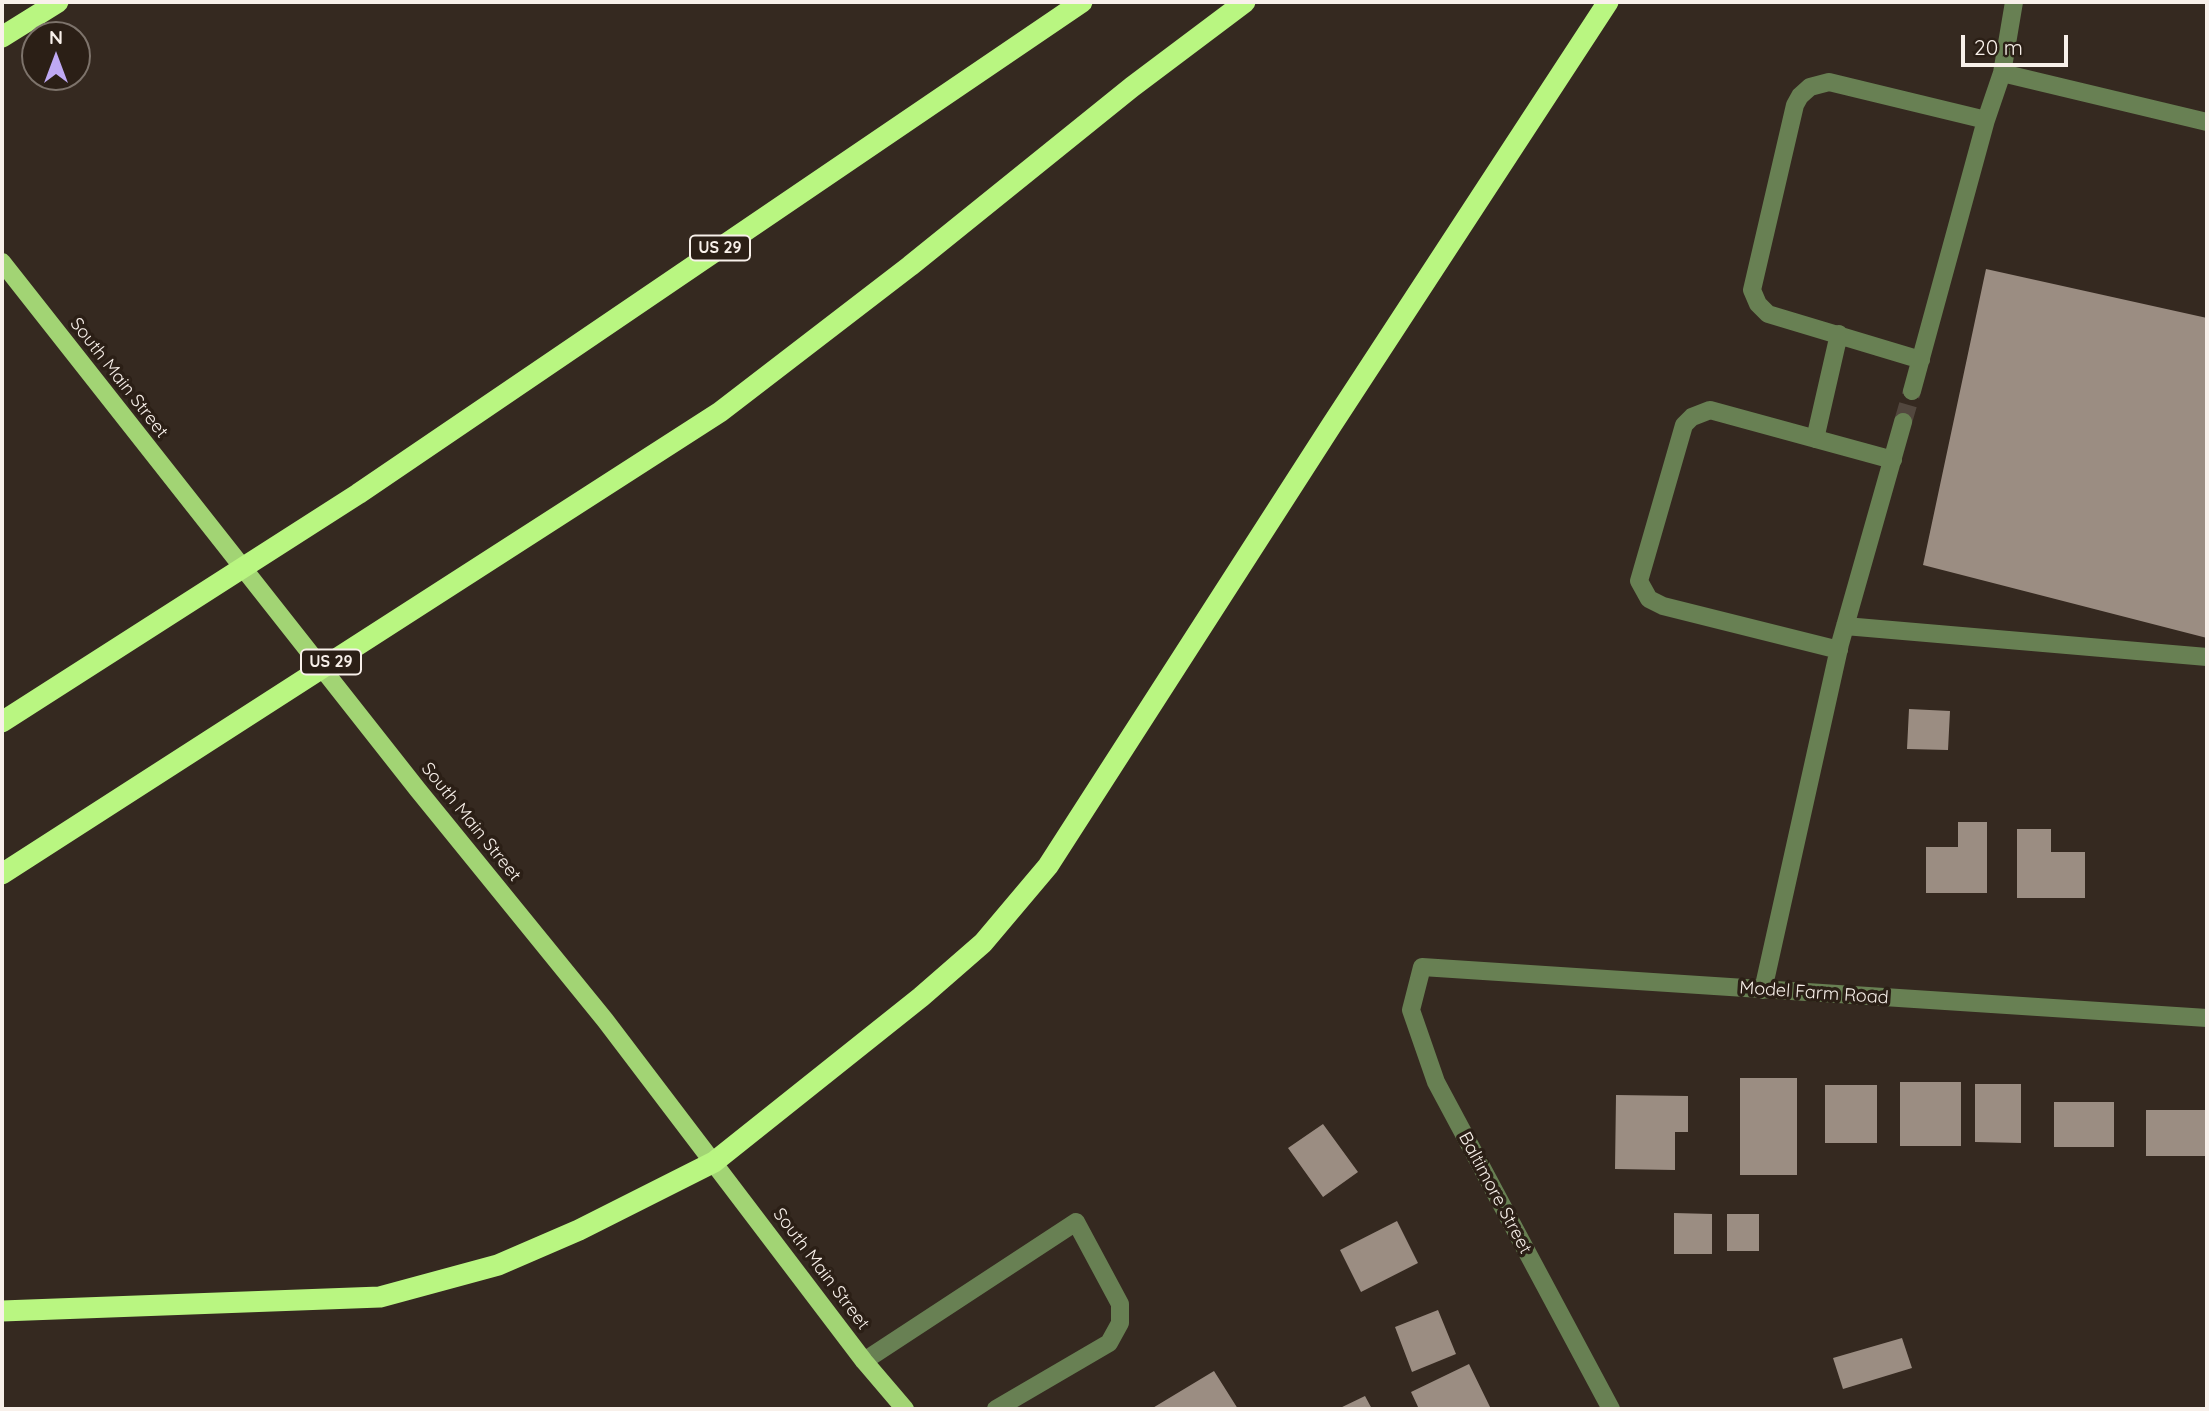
<!DOCTYPE html>
<html>
<head>
<meta charset="utf-8">
<style>
  body { margin:0 }
  #map { position:relative; width:2209px; height:1411px; overflow:hidden; background:#352920; font-family:Quicksand,sans-serif }
  canvas { display:block }
  .frame { position:absolute; inset:0; border:4px solid #f8f0ea; pointer-events:none }
  .north { position:absolute; left:21px; top:21px; width:70px; height:70px; box-sizing:border-box; background:#2b1f16; border:2px solid #7d736b; border-radius:50%; rotate:0deg; font-size:19px; font-weight:700; line-height:28px; text-align:center; color:#f8f0ea }
  .north::after { content:''; display:block; margin:auto; width:24px; height:32px; background:#bfa9f4; clip-path:polygon(50% 0,100% 100%,50% 72%,0 100%) }
  .scale { position:absolute; left:1961px; top:35px; width:107px; height:32px; box-sizing:border-box; border:4px solid #f8f0ea; border-top:0; padding-left:9px; font-size:21px; line-height:24px; white-space:nowrap; color:#f8f0ea; -webkit-text-stroke:5px #2b1f16; paint-order:stroke }
</style>
</head>
<body>
<div id="map">
<canvas width="2209" height="1411"></canvas>
<div class="frame"></div>
<div class="north">N</div>
<div class="scale">20 m</div>
</div>
<script>
const ctx = document.querySelector('canvas').getContext('2d');
ctx.lineJoin = 'round';
function fillPath(path, color) { ctx.fillStyle = color; ctx.fill(path, 'evenodd'); }
const poly = rows => new Path2D(rows.map(r => 'M' + r).join(''));
function strokePath(path, color, width, dash) { ctx.strokeStyle = color; ctx.lineWidth = width; ctx.lineCap = dash ? 'butt' : 'round'; ctx.setLineDash(dash || []); ctx.stroke(path); }
function drawText(font, color, halo, rows, align = 'center') {
  ctx.font = font + ' Quicksand,sans-serif'; ctx.lineWidth = 7; ctx.setLineDash([]); ctx.textBaseline = 'middle'; ctx.strokeStyle = halo; ctx.fillStyle = color; for (const [text, x, y, turn = 0] of rows) {
    ctx.save(); ctx.translate(x, y); ctx.rotate((+turn || 0) * Math.PI / 180); ctx.textAlign = isNaN(turn) ? turn : align; if (halo) ctx.strokeText(text, 0, 0); ctx.fillText(text, 0, 0); ctx.restore();
  }
}
fillPath(poly([
  [1986,269,2207,318,2207,638,1923,565],
  [1909,709,1950,711,1948,750,1907,749],
  [1958,822,1987,822,1987,893,1926,893,1926,847,1958,847],
  [2017,829,2051,829,2051,852,2085,852,2085,898,2017,898],
  [1740,1078,1797,1078,1797,1175,1740,1175],
  [1900,1082,1961,1082,1961,1146,1900,1146],
  [1975,1084,2021,1084,2021,1143,1975,1142],
  [1825,1085,1877,1085,1877,1143,1825,1143],
  [1616,1095,1688,1096,1688,1132,1675,1132,1675,1170,1615,1169],
  [2054,1102,2114,1102,2114,1147,2054,1147],
  [2146,1110,2205,1110,2205,1156,2146,1156],
  [1323,1124,1358,1172,1323,1197,1288,1148],
  [1674,1213,1712,1214,1712,1254,1674,1254],
  [1727,1214,1759,1214,1759,1251,1727,1251],
  [1397,1221,1418,1263,1361,1292,1340,1250],
  [1438,1310,1456,1354,1412,1372,1395,1327],
  [1902,1338,1912,1368,1843,1389,1833,1358],
  [1469,1364,1491,1409,1419,1409,1411,1392],
  [1214,1371,1238,1409,1151,1409],
  [1365,1396,1372,1409,1338,1409]
]), '#9b8d82');
strokePath(poly([
  [1903,422,1912,391]
]), '#52473e', 18, [18, 9]);
strokePath(poly([
  [2002,73,2207,122],
  [1921,360,1768,314,1758,304,1752,290,1795,105,1800,96,1810,87,1829,82,1986,120],
  [1912,391,1986,120,2002,73,2014,2],
  [1815,439,1839,334],
  [1845,626,2207,657],
  [1839,650,1663,606,1649,599,1639,581,1684,425,1692,417,1710,410,1893,460],
  [1763,990,1840,644,1903,422],
  [864,1361,1076,1222,1120,1304,1120,1323,1109,1343,996,1409],
  [1611,1409,1436,1082,1411,1010,1422,967,2207,1018]
]), '#688053', 18);
strokePath(poly([
  [2,262,418,790,605,1020,864,1361,905,1409]
]), '#a2d474', 18);
strokePath(poly([
  [2,37,58,2],
  [2,722,358,494,1082,2],
  [2,874,720,412,910,266,1132,87,1245,2],
  [2,1311,380,1297,498,1265,579,1230,714,1162,921,997,983,943,1048,866,1331,426,1608,2]
]), '#b9f681', 21);
for (const [x, y, w] of [
  [720,248,60],
  [331,662,60]
]) { const box = new Path2D(); box.roundRect(x - w / 2, y - 12.5, w, 25, 5); ctx.fillStyle = '#2b1f16'; ctx.fill(box); strokePath(box, '#f8f0ea', 2); }
drawText('bold 16px', '#f8f0ea', null, [
  ["US 29",720,248],
  ["US 29",331,662]
]);
drawText('18px', '#f8f0ea', '#2b1f16', [
  ["South Main Street",119,378,52],
  ["South Main Street",471,822,51],
  ["Model Farm Road",1814,993,4],
  ["Baltimore Street",1495,1193,62],
  ["South Main Street",821,1269,53]
]);
</script>
</body>
</html>
